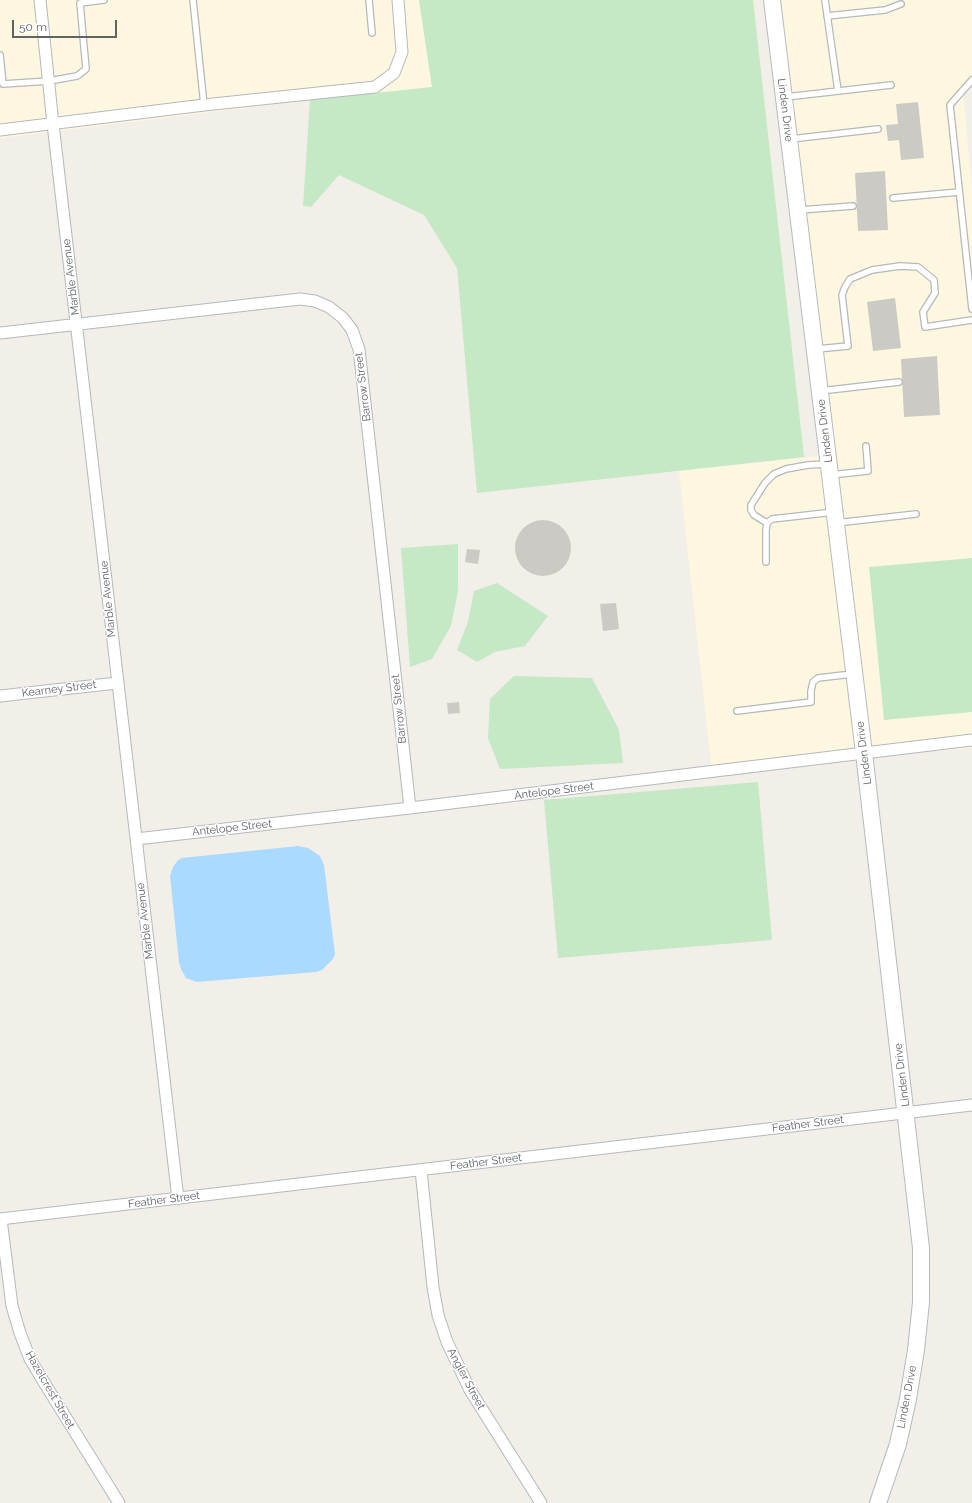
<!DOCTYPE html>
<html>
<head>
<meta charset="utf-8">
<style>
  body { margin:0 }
  #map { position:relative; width:972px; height:1503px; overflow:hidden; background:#f1efe8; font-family:Raleway,sans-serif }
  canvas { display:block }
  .scale { position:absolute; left:12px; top:20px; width:105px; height:18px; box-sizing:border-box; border:2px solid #5f6368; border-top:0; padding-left:5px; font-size:12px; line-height:14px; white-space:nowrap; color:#5f6368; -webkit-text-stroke:3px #fff; paint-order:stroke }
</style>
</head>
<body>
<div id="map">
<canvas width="972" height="1503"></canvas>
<div class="scale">50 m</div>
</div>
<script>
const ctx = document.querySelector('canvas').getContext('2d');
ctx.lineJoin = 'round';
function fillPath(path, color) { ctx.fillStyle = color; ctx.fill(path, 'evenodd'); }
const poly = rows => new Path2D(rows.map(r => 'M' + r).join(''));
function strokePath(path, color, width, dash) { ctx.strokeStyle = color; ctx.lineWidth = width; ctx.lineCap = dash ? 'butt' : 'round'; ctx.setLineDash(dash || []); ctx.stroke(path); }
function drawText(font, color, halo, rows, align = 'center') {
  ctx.font = font + ' Raleway,sans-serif'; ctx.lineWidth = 3; ctx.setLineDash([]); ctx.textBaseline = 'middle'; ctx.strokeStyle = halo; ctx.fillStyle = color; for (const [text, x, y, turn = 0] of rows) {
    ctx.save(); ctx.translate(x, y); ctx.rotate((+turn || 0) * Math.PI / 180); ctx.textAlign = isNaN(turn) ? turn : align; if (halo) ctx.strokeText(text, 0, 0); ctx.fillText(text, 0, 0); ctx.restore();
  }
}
fillPath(poly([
  [0,0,419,0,432,87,310,100,0,138],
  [779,0,972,0,972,78,963,92,972,187,972,748,872,755],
  [820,456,857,757,712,773,679,471]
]), '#fef7e0');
fillPath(poly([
  [419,0,753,0,804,457,477,493,457,268,424,215,339,175,311,207,303,206,310,100,432,87],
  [458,544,458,591,451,626,432,659,410,667,401,548],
  [972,558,972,712,884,720,869,567],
  [497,583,548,616,525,646,495,652,477,662,457,650,468,622,474,591],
  [514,676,592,678,619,730,623,763,500,769,488,738,490,699],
  [758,782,772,940,558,958,544,800]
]), '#c5e8c5');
fillPath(poly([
  [298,846,308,848,320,856,324,865,335,954,333,959,322,970,316,972,197,982,186,978,181,969,179,962,170,876,173,867,178,860,182,858]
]), '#aadaff');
fillPath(poly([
  [918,102,924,158,901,160,899,140,888,141,886,125,898,124,896,104],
  [885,171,888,230,858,231,855,173],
  [895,298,901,348,873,351,867,302],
  [937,356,940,415,904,417,901,359],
  '515 548a28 28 0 1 1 56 0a28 28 0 1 1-56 0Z',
  [467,549,480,550,478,564,465,562],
  [616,603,619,629,603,631,600,604],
  [459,702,460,713,448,714,447,703]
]), '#cccac5');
const lane = poly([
  [193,0,204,105],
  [369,0,372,33],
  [825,0,838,91],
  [827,16,885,10,901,4],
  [0,55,3,84,49,81,77,76,86,69,80,3,104,0],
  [972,80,950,105,972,309],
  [786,97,891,85],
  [791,139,878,129],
  [893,198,959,192],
  [800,210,853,206],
  [817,349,848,346,842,295,845,287,850,279,872,270,900,266,918,267,934,280,935,293,923,312,925,327,972,320],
  [820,391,899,382],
  [830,475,868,471,866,446],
  [767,523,754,515,751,510,751,505,765,483,774,474,786,469,808,465,827,464],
  [836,523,916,514],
  [766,562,766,530,767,523,772,519,834,512],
  [737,711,811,702,811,691,813,682,818,678,852,674]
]);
const street = poly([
  [40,0,53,124,178,1199],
  [0,130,204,105,375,87,394,73,402,52,398,0],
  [0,333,300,299,315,301,329,307,343,318,352,330,359,349,410,808],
  [0,696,117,683],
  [136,839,410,808,972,740],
  [421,1170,433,1287,438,1315,447,1342,470,1390,541,1503],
  [0,1219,972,1105],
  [1,1219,12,1306,20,1333,30,1359,45,1384,119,1503]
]);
const secondary = poly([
  [772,0,864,753,921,1248,921,1302,916,1350,908,1399,898,1444,878,1503]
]);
strokePath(lane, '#b5b8bc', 8);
strokePath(street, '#b5b8bc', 13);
strokePath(secondary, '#b6babf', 18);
strokePath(lane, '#fff', 5.5);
strokePath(street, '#fff', 11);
strokePath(secondary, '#fff', 16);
drawText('11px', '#5f6368', '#fff', [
  ["Linden Drive",785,110,83],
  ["Marble Avenue",71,277,-97],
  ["Barrow Street",363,387,-97],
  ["Linden Drive",825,431,-97],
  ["Marble Avenue",108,599,-96],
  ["Kearney Street",59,689,-7],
  ["Barrow Street",399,709,-96],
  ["Linden Drive",864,753,-97],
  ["Antelope Street",554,791,-7],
  ["Antelope Street",232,828,-6],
  ["Marble Avenue",145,921,-97],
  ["Linden Drive",902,1075,-97],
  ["Feather Street",808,1124,-7],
  ["Feather Street",486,1162,-7],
  ["Feather Street",164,1200,-7],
  ["Angler Street",466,1379,62],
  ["Hazelcrest Street",50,1390,60],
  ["Linden Drive",907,1397,-79]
]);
</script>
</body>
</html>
